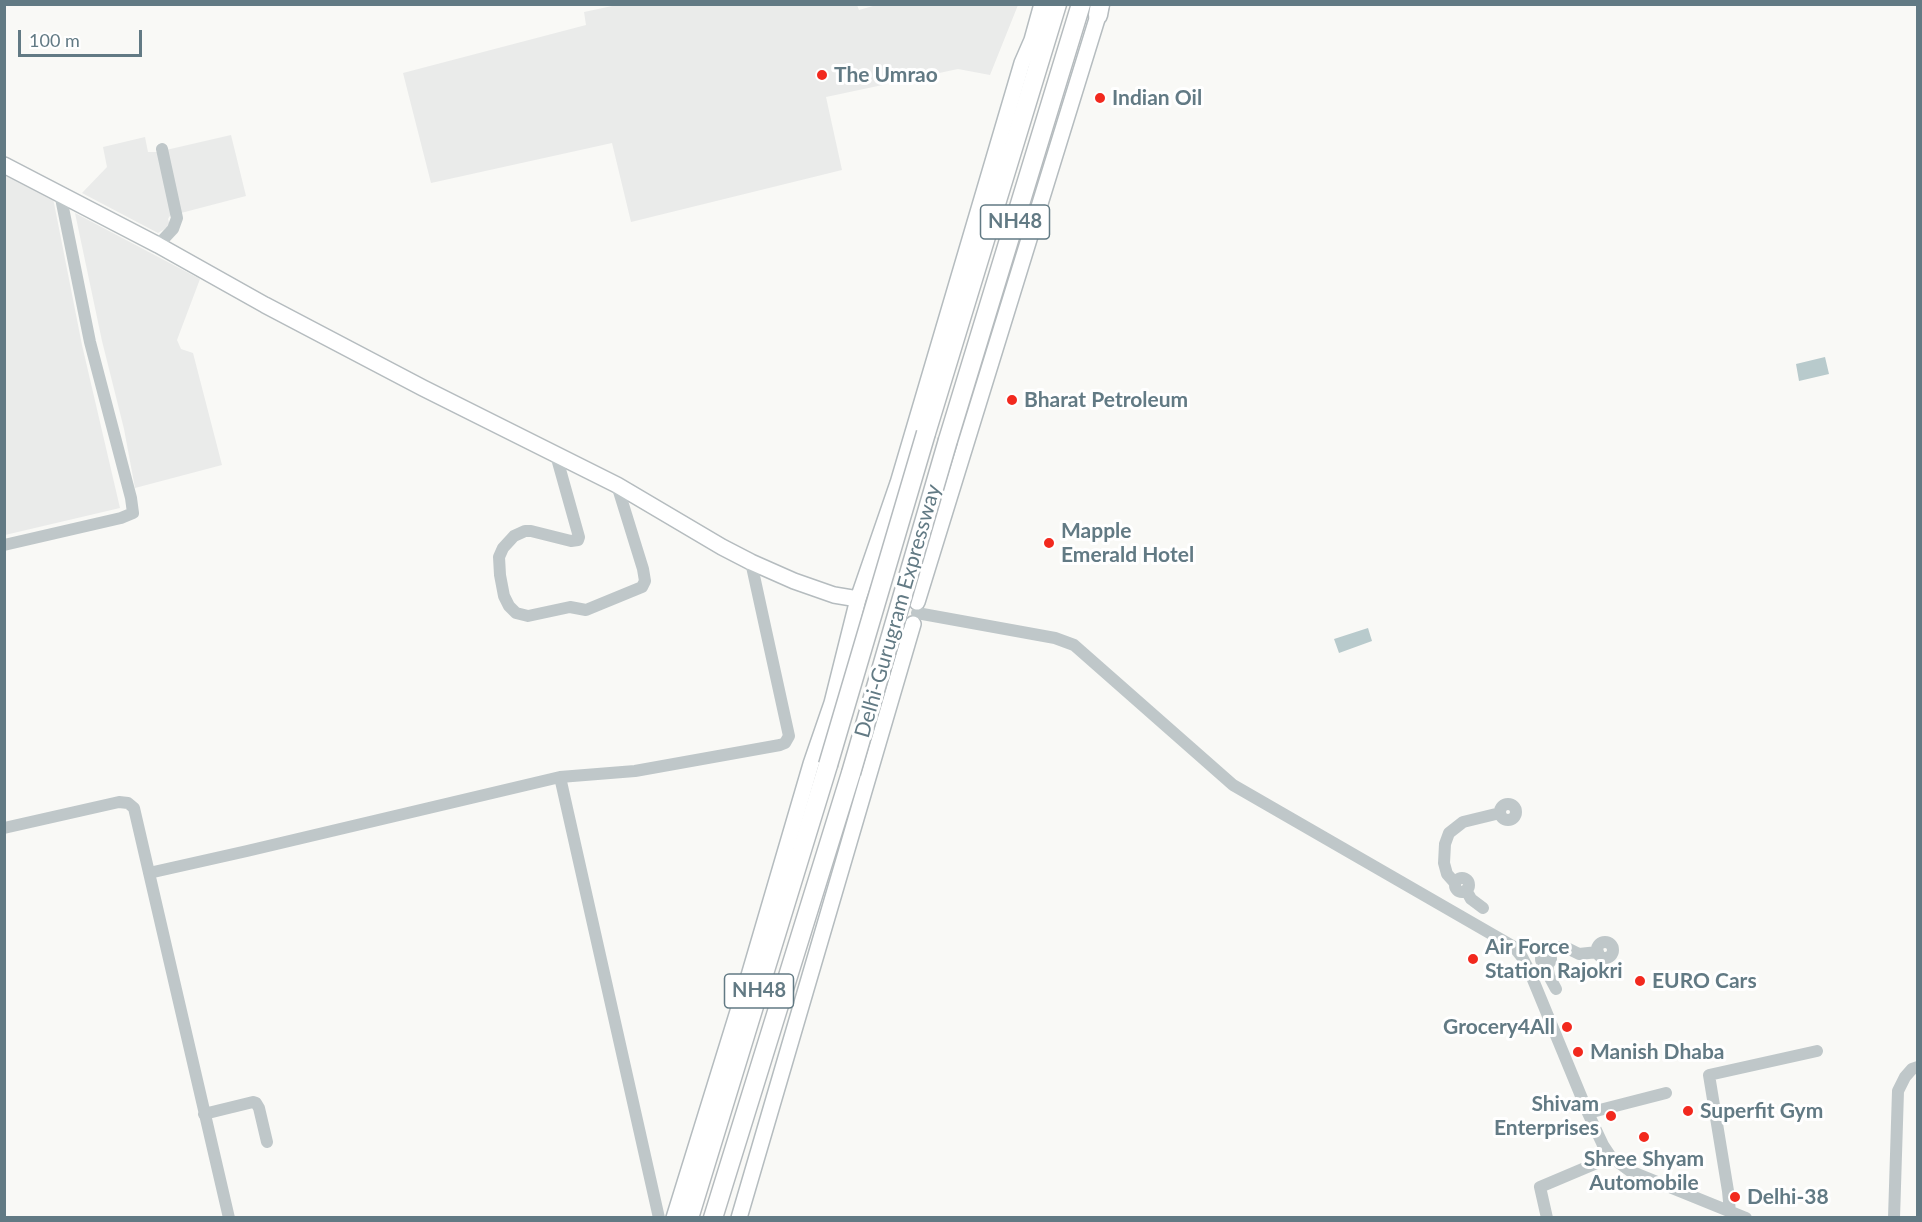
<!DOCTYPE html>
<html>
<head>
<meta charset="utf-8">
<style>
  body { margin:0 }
  #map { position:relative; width:1922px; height:1222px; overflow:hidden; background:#f9f9f6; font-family:Lato,sans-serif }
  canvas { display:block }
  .frame { position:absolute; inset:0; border:6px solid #627a84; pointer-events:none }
  .scale { position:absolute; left:18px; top:30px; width:124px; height:27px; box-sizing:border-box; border:3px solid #627a84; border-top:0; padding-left:8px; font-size:18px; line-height:21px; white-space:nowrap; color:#627a84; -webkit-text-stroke:4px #fff; paint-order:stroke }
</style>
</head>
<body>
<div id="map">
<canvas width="1922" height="1222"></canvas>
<div class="frame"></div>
<div class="scale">100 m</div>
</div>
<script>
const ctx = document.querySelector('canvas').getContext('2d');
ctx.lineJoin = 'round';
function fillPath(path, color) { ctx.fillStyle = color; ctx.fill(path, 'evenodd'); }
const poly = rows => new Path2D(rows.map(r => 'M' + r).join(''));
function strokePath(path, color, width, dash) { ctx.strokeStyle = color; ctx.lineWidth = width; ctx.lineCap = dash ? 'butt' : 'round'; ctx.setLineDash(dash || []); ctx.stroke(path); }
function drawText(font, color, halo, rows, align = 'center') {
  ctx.font = font + ' Lato,sans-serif'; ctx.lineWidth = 6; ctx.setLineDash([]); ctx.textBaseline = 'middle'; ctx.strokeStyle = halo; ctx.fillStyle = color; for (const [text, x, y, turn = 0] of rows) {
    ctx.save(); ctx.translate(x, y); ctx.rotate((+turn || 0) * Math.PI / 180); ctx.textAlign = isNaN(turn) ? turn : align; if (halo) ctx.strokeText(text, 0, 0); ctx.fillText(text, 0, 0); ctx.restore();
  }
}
fillPath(poly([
  [857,5,859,10,880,4,1018,5,990,75,958,69,826,97,842,170,631,222,612,143,431,183,403,73,586,25,584,12,617,5],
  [231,135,246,196,181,213,166,150],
  [145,137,148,152,158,152,171,214,168,219,170,226,158,233,82,193,107,167,103,147],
  [4,175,53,198,82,345,120,508,5,535],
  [75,213,200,279,177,340,181,349,193,353,222,465,135,488,124,429,102,341]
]), '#eaebea');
fillPath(poly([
  [1825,357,1829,374,1799,381,1796,364],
  [1368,628,1372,641,1339,653,1334,639]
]), '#b8cacc');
const major = poly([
  [4,165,158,245,265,305,423,388,617,485,722,547,751,562,794,581,834,595,858,599],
  [917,602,1101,6],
  [674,1218,748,979,811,764,832,703,858,599,898,483,1022,63,1032,40,1042,4],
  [739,1218,913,624]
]);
const highway = poly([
  [1098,15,1100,4],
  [926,433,1057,4],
  [948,440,1081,4],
  [689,1218,828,765],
  [713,1218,851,773]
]);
strokePath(major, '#b5bcbf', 18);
strokePath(highway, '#b5bbbe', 21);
strokePath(poly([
  [158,245,173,229,177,218,162,149],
  [556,455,579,537,578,540,571,541,531,531,525,531,514,536,503,548,499,557,500,575,504,596,509,606,516,613,528,616,570,607,586,610,642,587,645,581,643,569,617,485],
  [4,545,121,518,133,513,131,498,90,342,60,193],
  [917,613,1055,638,1074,645,1233,785,1514,947,1522,957,1529,970,1588,1113,1603,1145,1611,1157,1630,1171,1746,1218],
  [560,777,659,1218],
  '1500 812a8 8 0 1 1 16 0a8 8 0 1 1-16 0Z',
  [4,828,119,802,128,803,134,808,229,1218],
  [149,873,247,851,560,777,635,771,780,745,785,743,789,736,751,562],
  '1455 885a7 7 0 1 1 14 0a7 7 0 1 1-14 0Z',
  [1455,883,1447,874,1444,863,1445,844,1449,833,1463,822,1500,813],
  [1466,890,1471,899,1483,908],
  '1597 950a8 8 0 1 1 16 0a8 8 0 1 1-16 0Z',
  '1541 959a5 5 0 1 1 10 0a5 5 0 1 1-10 0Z',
  [1547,955,1550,950,1557,947,1567,948,1579,954,1598,952],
  [1547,964,1549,976,1556,989],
  [1588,1113,1666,1093],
  [204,1114,253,1102,256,1103,259,1108,267,1142],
  [1730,1212,1728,1191,1709,1075,1817,1051],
  [1547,1218,1540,1187,1611,1157],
  [1894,1218,1898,1091,1905,1077,1912,1069,1918,1067]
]), '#bfc7c9', 12);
strokePath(major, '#fff', 15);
strokePath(highway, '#fff', 18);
const highwayBridge = poly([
  [828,765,926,433],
  [851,773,948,440]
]);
strokePath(highwayBridge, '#b5bbbe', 21, []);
strokePath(highwayBridge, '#fff', 18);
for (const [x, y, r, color] of [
  [822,75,6,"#f2291e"],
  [1100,98,6,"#f2291e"],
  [1012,400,6,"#f2291e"],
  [1049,543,6,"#f2291e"],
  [1473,959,6,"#f2291e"],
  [1640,981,6,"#f2291e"],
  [1567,1027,6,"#f2291e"],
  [1578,1052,6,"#f2291e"],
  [1688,1111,6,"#f2291e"],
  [1611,1116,6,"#f2291e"],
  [1644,1137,6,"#f2291e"],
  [1735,1197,6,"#f2291e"]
]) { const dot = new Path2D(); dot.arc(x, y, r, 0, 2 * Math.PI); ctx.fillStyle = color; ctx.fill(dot); strokePath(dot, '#fff', 2); }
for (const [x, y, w] of [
  [1015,222,69],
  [759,991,69]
]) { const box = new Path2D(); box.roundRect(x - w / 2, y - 17, w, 34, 4.5); ctx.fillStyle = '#fff'; ctx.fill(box); strokePath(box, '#627a84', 1.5); }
drawText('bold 20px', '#627a84', null, [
  ["NH48",1015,222],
  ["NH48",759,991]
]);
drawText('bold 21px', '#627a84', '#fff', [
  ["The Umrao",834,75],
  ["Indian Oil",1112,98],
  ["Bharat Petroleum",1024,400],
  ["Mapple",1061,531],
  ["Emerald Hotel",1061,555],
  ["Air Force",1485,947],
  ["Station Rajokri",1485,971],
  ["EURO Cars",1652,981],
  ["Grocery4All",1555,1027,"right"],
  ["Manish Dhaba",1590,1052],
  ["Shivam",1599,1104,"right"],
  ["Enterprises",1599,1128,"right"],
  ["Superfit Gym",1700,1111],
  ["Shree Shyam",1644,1159,"center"],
  ["Automobile",1644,1183,"center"],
  ["Delhi-38",1747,1197]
], 'left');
drawText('21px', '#627a84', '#fff', [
  ["Delhi-Gurugram Expressway",898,611,-74]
]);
</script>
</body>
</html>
